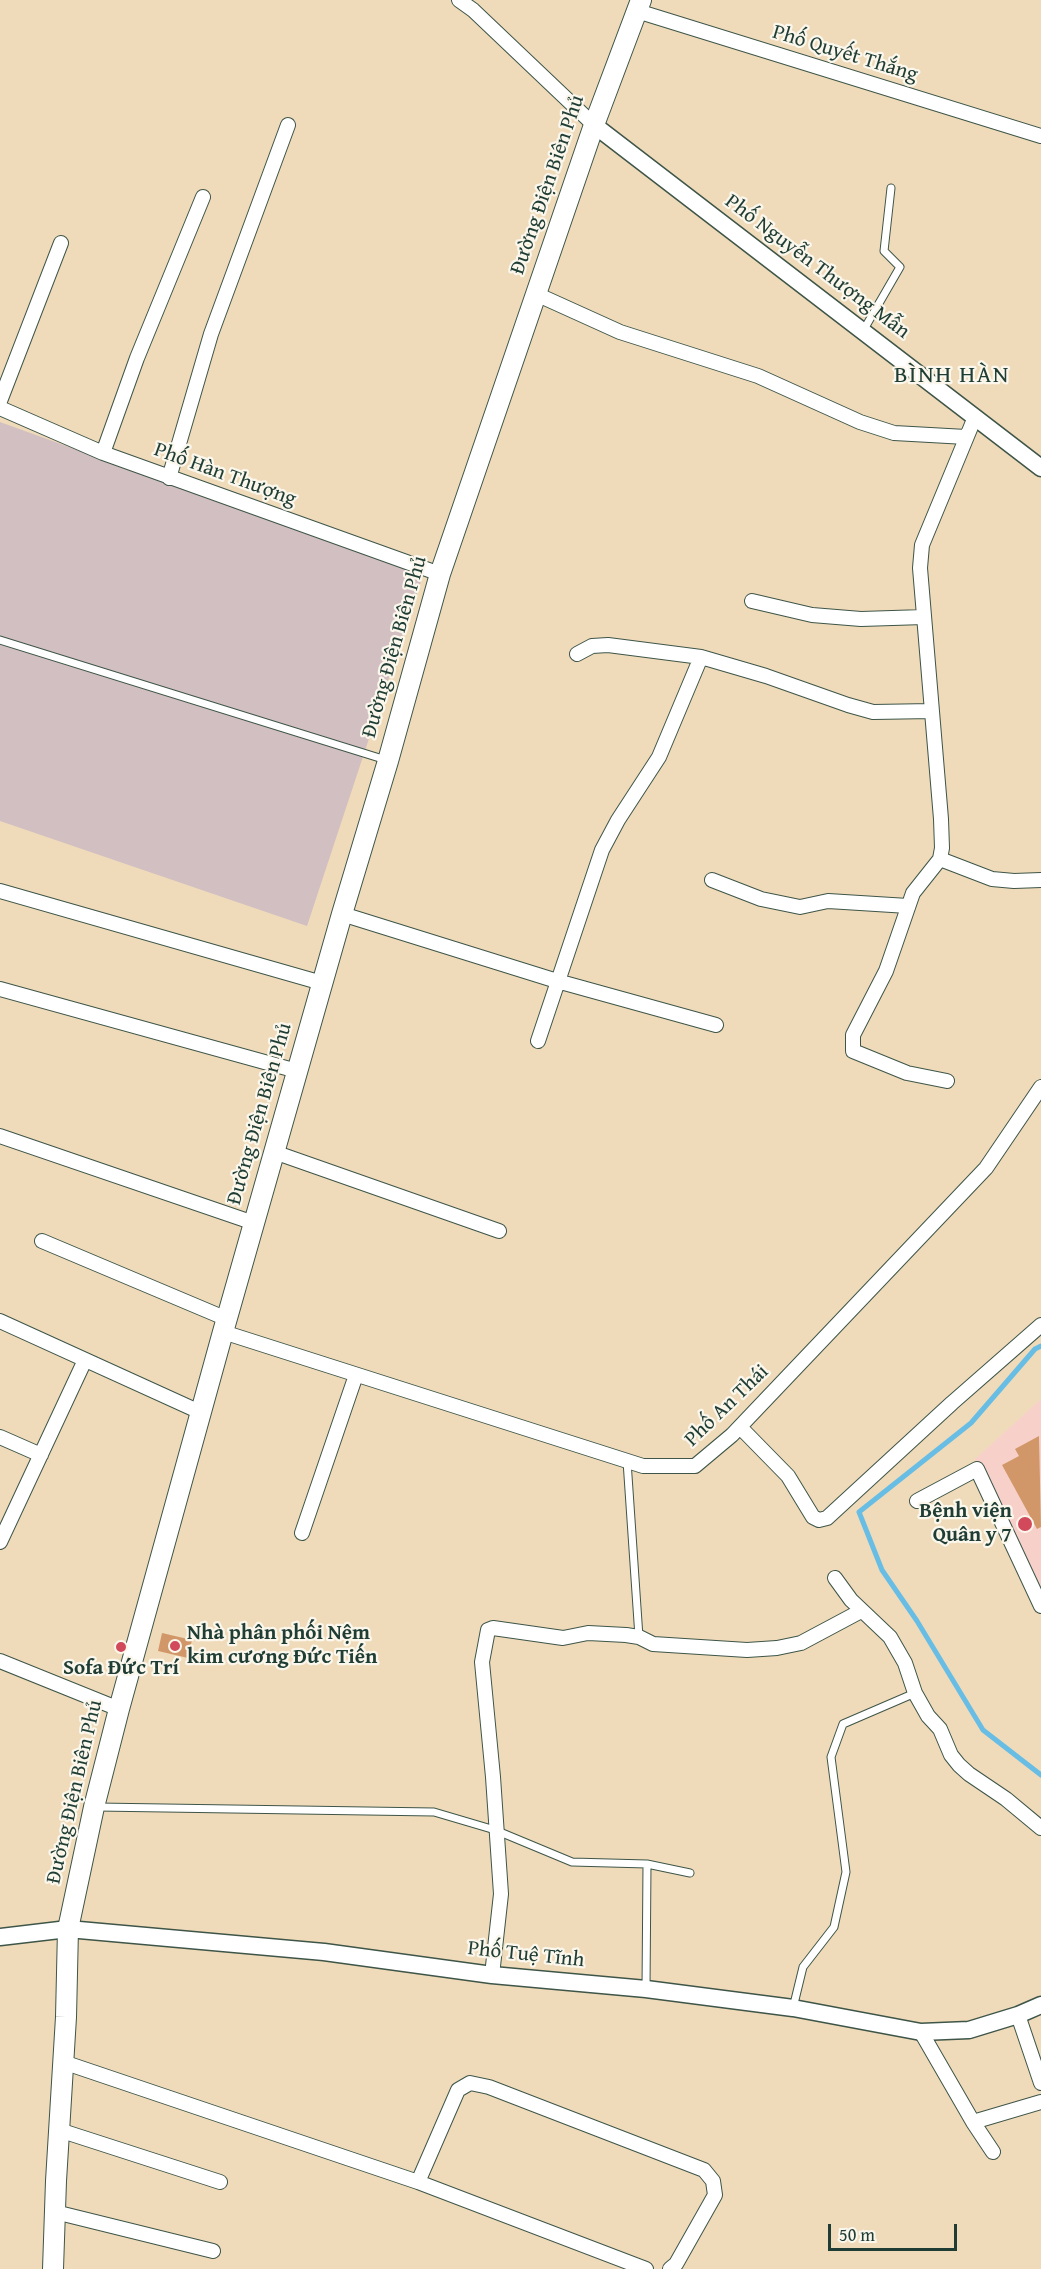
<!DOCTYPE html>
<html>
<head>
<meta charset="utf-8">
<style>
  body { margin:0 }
  #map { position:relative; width:1041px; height:2269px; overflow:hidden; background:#efdbba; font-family:"Gentium Book Plus",serif }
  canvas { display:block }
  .scale { position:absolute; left:828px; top:2224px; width:129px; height:27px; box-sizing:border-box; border:3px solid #1f3d34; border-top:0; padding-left:8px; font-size:18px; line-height:21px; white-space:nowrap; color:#1f3d34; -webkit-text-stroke:4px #fbf7ec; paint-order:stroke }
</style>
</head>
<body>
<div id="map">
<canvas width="1041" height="2269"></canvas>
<div class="scale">50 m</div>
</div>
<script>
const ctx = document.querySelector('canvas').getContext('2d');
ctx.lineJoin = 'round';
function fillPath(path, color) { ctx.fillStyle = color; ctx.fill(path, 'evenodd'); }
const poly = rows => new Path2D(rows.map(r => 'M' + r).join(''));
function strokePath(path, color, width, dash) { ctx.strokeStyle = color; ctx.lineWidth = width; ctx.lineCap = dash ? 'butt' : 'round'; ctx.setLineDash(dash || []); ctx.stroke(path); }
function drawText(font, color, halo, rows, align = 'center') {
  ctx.font = font + ' "Gentium Book Plus",serif'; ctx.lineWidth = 4.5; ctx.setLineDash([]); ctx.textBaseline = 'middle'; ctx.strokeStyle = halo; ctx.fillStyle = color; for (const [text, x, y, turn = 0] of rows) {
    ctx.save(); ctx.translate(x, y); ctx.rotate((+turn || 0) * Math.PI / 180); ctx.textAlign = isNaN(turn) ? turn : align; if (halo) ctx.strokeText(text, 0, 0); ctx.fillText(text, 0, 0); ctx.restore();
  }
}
fillPath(poly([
  [1041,1399,1041,1589,975,1459]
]), '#f7d1c9');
fillPath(poly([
  [0,422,423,575,307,926,0,821]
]), '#d2bfc1');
strokePath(poly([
  [1041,1346,1035,1349,971,1423,859,1512,882,1570,917,1621,983,1730,1041,1775]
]), '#68bde5', 5);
fillPath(poly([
  [1039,1436,1041,1527,1037,1529,1002,1465,1019,1456,1015,1449],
  [162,1633,192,1640,188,1658,158,1651]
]), '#d29769');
const service = poly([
  [863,331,900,267,884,251,891,188],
  [0,640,386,760],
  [627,1461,639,1637],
  [97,1807,434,1812,495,1830,572,1862,647,1864,690,1873],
  [646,1989,647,1864],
  [793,2008,803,1967,834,1927,846,1872,831,1757,843,1724,915,1693]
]);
const minor = poly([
  [459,0,473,10,594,125],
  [637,11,1041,136],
  [536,294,620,332,758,376,860,422,894,433,966,437],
  [0,401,61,243],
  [0,408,103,453,440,574],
  [103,453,137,358,203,197],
  [169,478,211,334,288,125],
  [752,601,812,615,861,619,924,617],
  [577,654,592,646,608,645,701,657,766,676,848,705,873,712,932,711],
  [940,859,992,879,1014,881,1041,880],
  [712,880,761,899,800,907,828,901,908,906],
  [0,891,322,983],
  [342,914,557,981,716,1025],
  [0,989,297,1071],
  [538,1041,602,850,618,820,659,757,701,657],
  [947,1081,907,1073,853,1051,853,1035,886,971,913,893,940,859,942,848,941,819,920,568,922,545,975,417],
  [0,1136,254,1223],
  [274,1152,499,1231],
  [42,1241,227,1319],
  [0,1321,200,1412],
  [223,1332,643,1466,695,1466,732,1435,986,1168,1041,1087],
  [740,1427,788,1476,813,1517,819,1520,827,1518,952,1403,1041,1325],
  [0,1437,41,1455],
  [917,1501,977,1469,1041,1606],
  [302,1533,356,1375],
  [0,1542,85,1360],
  [835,1578,851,1600,890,1637,905,1663,915,1693,928,1716,940,1729,951,1755,959,1765,969,1774,1006,1799,1041,1828],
  [0,1661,119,1709],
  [492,1975,501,1894,493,1777,482,1662,488,1630,493,1628,563,1638,588,1633,626,1635,639,1637,653,1644,747,1650,777,1648,801,1643,861,1611],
  [1018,2015,1041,2083],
  [921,2032,973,2122,1041,2102],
  [63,2062,418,2182,646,2269],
  [973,2122,993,2152],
  [59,2130,220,2182],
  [418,2182,458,2090,470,2083,489,2087,704,2170,713,2181,715,2195,676,2264,670,2269],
  [55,2212,213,2251]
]);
const tertiary = poly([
  [594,125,1041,468],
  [0,1937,68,1929,324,1952,492,1975,646,1989,793,2008,921,2032,969,2030,1018,2015,1041,2005]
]);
const secondary = poly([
  [53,2269,56,2181,66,2017,68,1929,94,1807,119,1709,223,1332,342,914,388,761,440,574,594,125,641,0]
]);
strokePath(service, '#3e5548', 9);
strokePath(minor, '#3e5548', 16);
strokePath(tertiary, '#3e5548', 19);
strokePath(secondary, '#3e5548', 22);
strokePath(service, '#fff', 7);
strokePath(minor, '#fff', 14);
strokePath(tertiary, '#fff', 16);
strokePath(secondary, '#fff', 20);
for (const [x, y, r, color] of [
  [1025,1524,8,"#d1495b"],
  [175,1646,6,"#d1495b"],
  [121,1647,6,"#d1495b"]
]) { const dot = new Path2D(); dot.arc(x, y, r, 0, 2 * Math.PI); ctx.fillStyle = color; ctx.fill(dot); strokePath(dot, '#fbf7ec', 2); }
drawText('21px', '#1f3d34', '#fbf7ec', [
  ["Phố Quyết Thắng",845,54,17],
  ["Đường Điện Biên Phủ",548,185,-71],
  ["Phố Nguyễn Thượng Mẫn",817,267,37],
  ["Phố Hàn Thượng",225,475,20],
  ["Đường Điện Biên Phủ",395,647,-74],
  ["Đường Điện Biên Phủ",260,1114,-74],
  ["Phố An Thái",727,1406,-44],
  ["Đường Điện Biên Phủ",75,1792,-77],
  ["Phố Tuệ Tĩnh",526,1955,6]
]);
drawText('bold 21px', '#1f3d34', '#fbf7ec', [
  ["Bệnh viện",1012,1512],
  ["Quân y 7",1012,1536],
  ["Nhà phân phối Nệm",187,1634,"left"],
  ["kim cương Đức Tiến",187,1658,"left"],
  ["Sofa Đức Trí",121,1669,"center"]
], 'right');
ctx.letterSpacing = '1.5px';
drawText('24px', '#1f3d34', '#fbf7ec', [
  ["BÌNH HÀN",952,376]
]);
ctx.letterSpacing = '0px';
</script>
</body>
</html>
